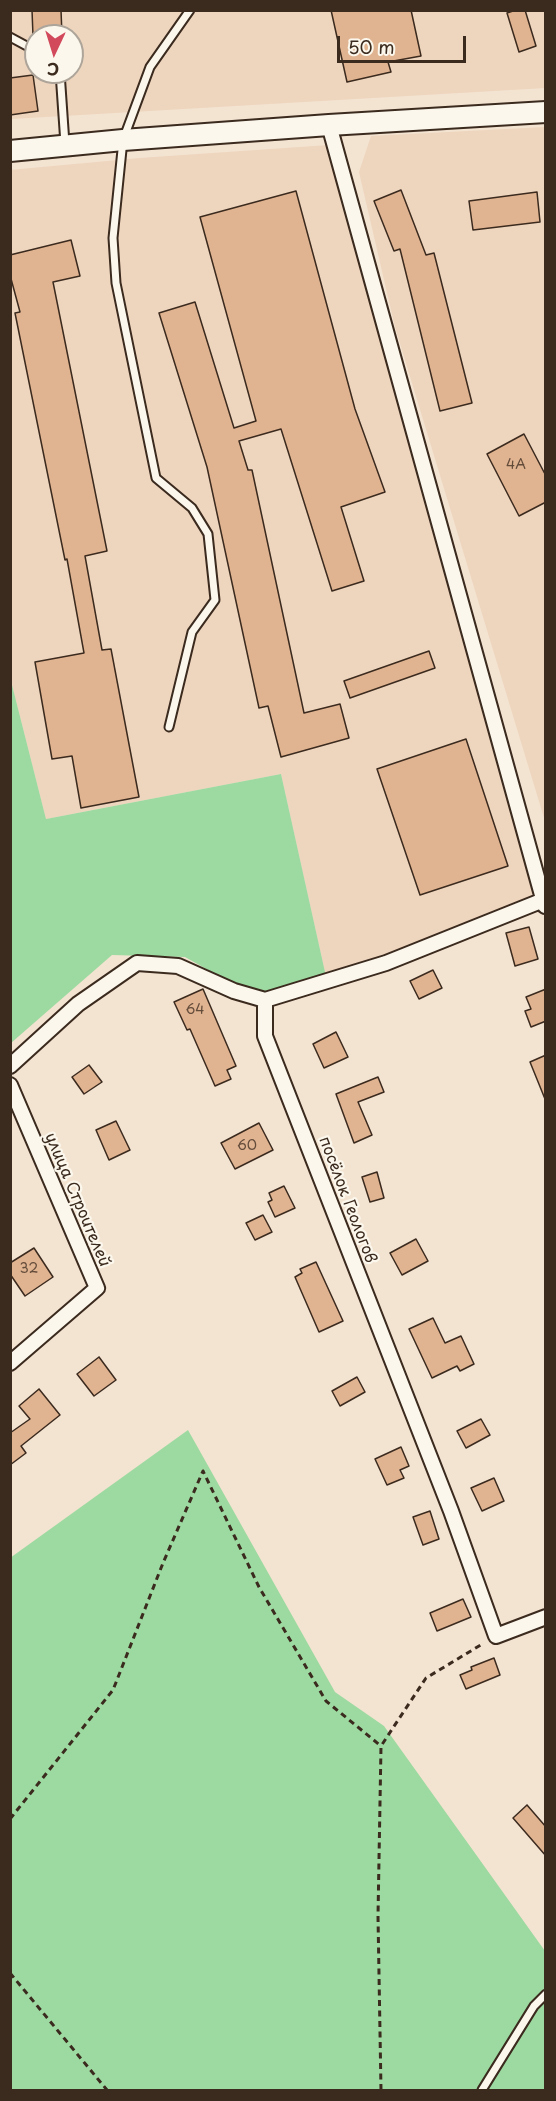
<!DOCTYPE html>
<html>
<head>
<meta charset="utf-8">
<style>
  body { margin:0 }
  #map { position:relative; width:556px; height:2101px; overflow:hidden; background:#f3e3d1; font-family:"Playpen Sans",sans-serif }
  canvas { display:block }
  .frame { position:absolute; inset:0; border:12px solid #3b2a1e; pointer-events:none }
  .north { position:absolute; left:24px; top:24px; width:60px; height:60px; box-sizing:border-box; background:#fbf7ec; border:2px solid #aea59a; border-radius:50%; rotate:184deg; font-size:16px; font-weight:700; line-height:24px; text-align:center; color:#3b2a1e }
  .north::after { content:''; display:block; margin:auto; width:21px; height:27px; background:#d1495b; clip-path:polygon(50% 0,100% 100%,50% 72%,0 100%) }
  .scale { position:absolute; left:337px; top:36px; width:129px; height:27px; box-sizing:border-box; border:3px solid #3b2a1e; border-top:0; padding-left:8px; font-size:18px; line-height:21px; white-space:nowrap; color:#3b2a1e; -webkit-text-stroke:4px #fbf7ec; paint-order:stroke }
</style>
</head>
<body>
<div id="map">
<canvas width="556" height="2101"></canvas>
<div class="frame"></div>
<div class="north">С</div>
<div class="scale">50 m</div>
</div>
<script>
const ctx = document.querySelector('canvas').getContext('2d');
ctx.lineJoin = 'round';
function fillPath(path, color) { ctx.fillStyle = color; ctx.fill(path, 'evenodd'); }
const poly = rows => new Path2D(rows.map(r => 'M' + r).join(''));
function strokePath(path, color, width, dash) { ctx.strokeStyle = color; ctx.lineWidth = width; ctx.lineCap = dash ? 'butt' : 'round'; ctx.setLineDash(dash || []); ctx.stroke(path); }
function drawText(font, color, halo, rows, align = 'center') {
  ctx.font = font + ' "Playpen Sans",sans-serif'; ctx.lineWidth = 4.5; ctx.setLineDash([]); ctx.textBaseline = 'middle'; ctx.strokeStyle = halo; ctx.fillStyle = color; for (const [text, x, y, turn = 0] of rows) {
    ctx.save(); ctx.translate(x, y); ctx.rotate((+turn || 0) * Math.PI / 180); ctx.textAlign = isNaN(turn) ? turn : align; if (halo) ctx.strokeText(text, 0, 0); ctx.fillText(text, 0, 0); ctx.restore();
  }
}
fillPath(poly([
  [11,11,545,11,545,88,11,119],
  [36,36,72,36,72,72,36,72],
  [545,127,545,821,395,327,359,172,371,136],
  [329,145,540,905,327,981,281,774,46,819,10,677,10,170,140,158]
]), '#eed5be');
fillPath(poly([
  [10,677,46,819,281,774,327,981,251,994,185,957,112,955,11,1043],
  [188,1430,335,1692,384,1726,545,1951,545,2090,11,2090,10,1558]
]), '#9ddaa1');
const building = poly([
  [32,10,61,10,62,36,33,36,32,10],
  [331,10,411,10,421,56,388,62,391,72,347,82,331,10],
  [516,10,525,10,536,46,519,52,507,13,516,10],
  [33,75,38,111,10,115,10,78,33,75],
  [401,190,426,255,434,253,472,403,440,411,400,249,394,251,374,201,401,190],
  [296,191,355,409,385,492,341,507,364,581,332,591,281,429,239,441,248,470,252,470,304,713,340,704,349,738,281,757,268,706,259,708,207,467,159,313,195,302,234,428,256,421,200,217,296,191],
  [537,192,540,222,473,230,469,201,537,192],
  [71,240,80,276,53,282,107,551,85,556,102,650,111,649,139,797,81,808,72,756,52,759,35,662,84,653,67,559,65,560,15,313,20,312,10,275,10,255,71,240],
  [524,434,546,476,546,502,519,516,487,454,524,434],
  [429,651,435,668,350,698,344,681,429,651],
  [466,739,508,866,420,895,377,769,466,739],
  [529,927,538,959,515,966,506,933,529,927],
  [433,970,442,988,419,999,410,981,433,970],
  [203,989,236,1066,227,1070,231,1079,215,1086,190,1029,187,1030,174,1002,203,989],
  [546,989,546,1021,531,1027,525,1011,531,1009,526,997,546,989],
  [336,1032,348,1057,324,1068,313,1044,336,1032],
  [546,1055,546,1099,545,1099,530,1062,546,1055],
  [89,1065,102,1082,84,1094,72,1077,89,1065],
  [378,1077,384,1092,358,1102,372,1135,354,1143,336,1094,378,1077],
  [116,1121,130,1150,109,1160,96,1130,116,1121],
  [259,1123,273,1150,235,1169,221,1143,259,1123],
  [377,1172,384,1198,370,1202,362,1177,377,1172],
  [284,1186,295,1208,275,1217,268,1202,272,1200,269,1193,284,1186],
  [263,1215,272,1232,255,1240,246,1223,263,1215],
  [416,1239,428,1261,402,1275,390,1253,416,1239],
  [34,1248,53,1277,25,1296,10,1274,10,1263,34,1248],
  [316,1262,343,1321,319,1332,295,1277,302,1273,300,1269,316,1262],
  [433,1318,445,1343,461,1336,474,1364,460,1371,457,1366,432,1378,409,1329,433,1318],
  [99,1357,116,1380,94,1396,77,1374,99,1357],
  [357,1377,365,1392,340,1406,332,1391,357,1377],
  [39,1389,60,1415,21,1446,26,1453,10,1465,10,1433,30,1419,19,1406,39,1389],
  [481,1419,490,1435,466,1448,457,1431,481,1419],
  [401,1447,409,1466,400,1470,404,1478,387,1485,375,1459,401,1447],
  [494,1478,504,1501,482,1511,471,1488,494,1478],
  [430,1511,439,1539,423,1545,413,1517,430,1511],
  [463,1599,471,1617,437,1631,430,1613,463,1599],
  [494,1658,500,1675,466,1689,460,1675,472,1670,471,1667,494,1658],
  [527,1805,546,1827,546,1856,513,1818,527,1805]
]);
fillPath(building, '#e1b491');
strokePath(building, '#3b2a1e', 1.5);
const lane = poly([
  [10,37,36,51],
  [60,72,65,144],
  [169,727,192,632,215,600,208,534,192,508,156,478,116,283,113,238,123,140,150,67,190,10],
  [482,2090,534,2006,546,1994]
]);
const street = poly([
  [329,125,545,906],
  [546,899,386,963,265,1000,265,1036,451,1511,496,1636,546,1617],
  [10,1066,78,1004,137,963,178,966,234,991,265,1000],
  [10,1085,97,1288,10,1363]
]);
const secondary = poly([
  [10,151,123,140,329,125,546,112]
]);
strokePath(lane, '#3b2a1e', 11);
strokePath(street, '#3b2a1e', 18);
strokePath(secondary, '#3b2a1e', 24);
strokePath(poly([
  [10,1819,113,1690,163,1563,203,1471,259,1587,326,1701,381,1746],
  [10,1973,107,2090],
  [381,2090,378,1916,381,1746,426,1678,484,1643]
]), '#3b2a1e', 3, [6, 4.5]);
strokePath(lane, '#fbf7ec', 7);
strokePath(street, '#fbf7ec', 14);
strokePath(secondary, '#fbf7ec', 20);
drawText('14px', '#644c3b', null, [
  ["4А",516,465],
  ["64",195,1010],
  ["60",247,1146],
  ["32",29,1269]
]);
drawText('16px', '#3b2a1e', '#fbf7ec', [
  ["улица Строителей",77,1200,67],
  ["посёлок Геологов",347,1200,69]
]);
</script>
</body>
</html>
